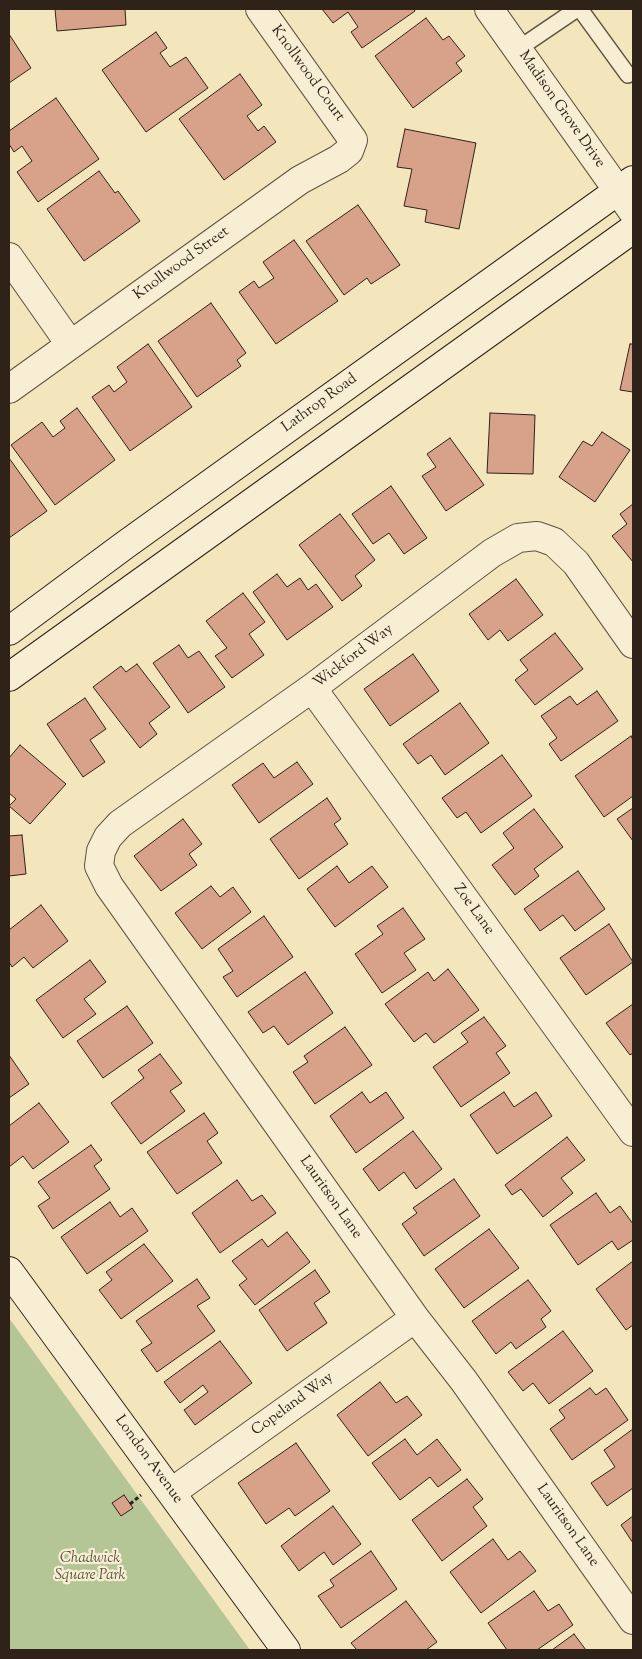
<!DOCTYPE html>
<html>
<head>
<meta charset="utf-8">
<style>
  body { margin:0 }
  #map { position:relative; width:642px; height:1659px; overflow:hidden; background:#f3e5bc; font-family:"Sorts Mill Goudy",serif }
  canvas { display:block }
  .frame { position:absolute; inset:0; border:10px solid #2f2219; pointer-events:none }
</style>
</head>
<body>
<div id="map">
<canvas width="642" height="1659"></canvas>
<div class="frame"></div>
</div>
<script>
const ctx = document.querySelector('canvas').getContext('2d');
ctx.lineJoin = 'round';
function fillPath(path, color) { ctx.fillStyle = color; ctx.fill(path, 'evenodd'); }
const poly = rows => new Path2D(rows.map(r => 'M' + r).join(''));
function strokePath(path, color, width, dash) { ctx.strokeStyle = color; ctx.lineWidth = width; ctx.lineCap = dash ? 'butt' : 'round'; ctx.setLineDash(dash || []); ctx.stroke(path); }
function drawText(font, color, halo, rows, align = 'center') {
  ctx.font = font + ' "Sorts Mill Goudy",serif'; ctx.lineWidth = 4.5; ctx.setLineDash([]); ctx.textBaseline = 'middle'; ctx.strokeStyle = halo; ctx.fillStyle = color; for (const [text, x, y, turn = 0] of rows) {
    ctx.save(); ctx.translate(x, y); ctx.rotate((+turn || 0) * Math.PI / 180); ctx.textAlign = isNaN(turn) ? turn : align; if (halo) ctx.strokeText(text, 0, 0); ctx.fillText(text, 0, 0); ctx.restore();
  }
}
fillPath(poly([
  [9,1318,250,1650,9,1650]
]), '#b5c696');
const building = poly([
  [55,9,125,9,126,25,57,31,55,9],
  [322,9,414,9,415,11,362,48,351,32,358,27,348,12,333,23,322,9],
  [426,18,443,40,449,36,465,56,456,63,462,71,413,108,375,56,426,18],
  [156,32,167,48,160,53,170,67,186,57,208,88,146,132,102,70,156,32],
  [9,34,31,68,9,83,9,34],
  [240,74,262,105,247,116,258,131,264,126,276,142,224,180,179,119,240,74],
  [56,98,99,159,38,202,17,172,32,161,22,146,14,152,9,144,9,131,56,98],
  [405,129,476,143,459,229,425,222,427,210,404,206,412,169,397,167,405,129],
  [99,171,115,193,118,191,140,221,84,261,47,209,99,171],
  [358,205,400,265,371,284,367,278,344,295,306,241,358,205],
  [294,240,338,301,276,344,239,292,254,281,259,288,274,278,263,262,294,240],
  [211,303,246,353,237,360,241,366,197,397,158,341,211,303],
  [148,344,192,407,130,451,92,397,109,385,114,392,127,382,117,367,148,344],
  [630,344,633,344,633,392,620,390,630,344],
  [77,408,115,460,55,505,11,445,42,422,53,437,65,428,60,421,77,408],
  [490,413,535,415,533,474,487,473,490,413],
  [602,432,630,450,595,502,559,477,583,441,592,446,602,432],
  [450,438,484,485,446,511,422,476,436,467,427,454,450,438],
  [9,458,47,511,9,538,9,458],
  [391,486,427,538,404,554,389,533,373,544,352,514,391,486],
  [633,504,633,562,612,536,627,524,620,514,633,504],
  [340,514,375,560,355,576,362,586,342,601,299,545,340,514],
  [277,574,287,587,300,578,308,590,316,584,333,607,287,640,253,592,277,574],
  [516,579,543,615,508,641,500,630,488,640,469,614,516,579],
  [243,593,265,622,249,634,264,655,232,678,215,656,227,648,206,621,243,593],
  [555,633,583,669,535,705,515,680,528,670,520,660,555,633],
  [179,645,188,658,199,651,225,687,188,713,153,663,179,645],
  [413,654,439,691,390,726,364,689,413,654],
  [137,664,170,707,149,723,157,734,140,748,93,687,121,666,126,672,137,664],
  [597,691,618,721,561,761,549,744,557,738,541,716,570,696,577,705,597,691],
  [85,698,106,729,90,740,105,762,83,777,47,724,85,698],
  [460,703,489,743,445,775,431,755,418,764,403,744,460,703],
  [631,736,633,740,633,796,604,817,575,776,631,736],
  [20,745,66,784,30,824,9,806,16,799,9,793,9,758,20,745],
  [502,755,532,796,481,833,466,812,457,818,442,798,502,755],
  [297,762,313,784,259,823,232,785,263,763,274,778,297,762],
  [327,798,341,819,334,824,348,844,299,879,270,839,327,798],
  [633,808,633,841,617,819,633,808],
  [534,809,563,847,534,869,539,876,515,895,492,865,514,848,503,833,534,809],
  [183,819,202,844,189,854,197,865,161,891,134,856,183,819],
  [22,835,26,874,9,876,9,836,22,835],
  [337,866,349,883,372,866,388,887,335,927,307,889,337,866],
  [578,871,605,909,575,931,563,915,540,931,524,909,578,871],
  [211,886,220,897,233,887,251,912,202,949,175,913,211,886],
  [41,905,68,941,33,968,24,957,12,967,9,962,9,930,41,905],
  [403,908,425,939,404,953,416,970,382,993,355,954,383,934,377,926,403,908],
  [264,916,293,957,237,997,223,977,233,971,218,949,264,916],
  [609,924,633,962,586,995,560,958,609,924],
  [90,960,106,982,84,999,96,1014,63,1038,36,1000,90,960],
  [448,969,479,1010,434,1043,426,1033,414,1042,385,1004,428,972,434,981,448,969],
  [305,972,333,1013,288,1045,274,1026,263,1033,248,1012,305,972],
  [633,1004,633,1053,630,1055,606,1023,633,1004],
  [127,1006,153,1043,103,1078,77,1041,127,1006],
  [484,1017,506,1046,496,1053,510,1073,461,1107,433,1067,468,1042,461,1033,484,1017],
  [345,1027,372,1065,315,1104,293,1072,308,1062,304,1056,345,1027],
  [160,1054,182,1083,170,1091,185,1111,141,1144,111,1103,144,1078,138,1070,160,1054],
  [9,1055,29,1084,9,1098,9,1055],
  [362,1092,370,1103,386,1092,404,1118,356,1153,330,1116,362,1092],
  [504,1092,514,1107,536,1092,552,1116,497,1154,470,1115,504,1092],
  [39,1103,69,1142,33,1169,23,1156,9,1167,9,1126,39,1103],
  [204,1113,218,1133,207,1141,222,1163,177,1194,147,1152,204,1113],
  [413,1131,442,1169,416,1189,404,1172,379,1191,363,1169,413,1131],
  [567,1137,585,1160,561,1178,573,1193,543,1217,521,1189,512,1195,505,1185,567,1137],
  [91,1145,102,1160,94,1166,110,1189,53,1229,38,1206,50,1198,38,1182,91,1145],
  [454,1179,480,1216,424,1256,402,1224,417,1213,413,1208,454,1179],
  [237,1180,252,1201,262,1195,276,1213,220,1253,192,1213,237,1180],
  [596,1193,610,1213,620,1206,633,1224,633,1240,618,1250,612,1241,578,1265,550,1225,596,1193],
  [110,1202,120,1217,132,1208,148,1231,87,1274,61,1237,110,1202],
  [489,1229,519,1268,464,1308,435,1269,489,1229],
  [287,1232,310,1262,255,1305,239,1285,247,1279,232,1261,262,1239,268,1247,287,1232],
  [144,1244,173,1281,121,1319,99,1290,112,1280,106,1272,144,1244],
  [633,1261,633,1325,626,1330,596,1289,633,1261],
  [315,1270,330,1292,314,1303,327,1323,287,1351,259,1310,315,1270],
  [197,1279,210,1298,197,1306,215,1331,157,1372,141,1350,152,1343,136,1321,197,1279],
  [528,1280,551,1311,541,1319,546,1327,516,1349,511,1342,496,1354,472,1321,528,1280],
  [563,1331,593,1371,549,1404,533,1383,523,1391,508,1372,563,1331],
  [220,1341,252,1383,195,1425,184,1410,208,1392,203,1385,180,1403,164,1382,220,1341],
  [380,1382,396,1403,407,1396,422,1415,368,1456,337,1415,380,1382],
  [590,1388,596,1395,606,1388,628,1420,572,1460,550,1429,565,1418,559,1410,590,1388],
  [633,1429,633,1488,607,1506,591,1483,615,1467,604,1450,633,1429],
  [405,1439,417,1455,437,1439,461,1470,438,1487,430,1477,400,1500,372,1463,405,1439],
  [296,1443,330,1491,295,1516,289,1508,266,1524,238,1483,296,1443],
  [467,1479,483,1499,473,1507,487,1526,442,1561,412,1520,467,1479],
  [124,1495,133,1508,121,1516,112,1503,124,1495],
  [333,1506,361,1544,333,1565,324,1552,299,1571,281,1546,333,1506],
  [633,1516,633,1543,621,1525,633,1516],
  [493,1539,508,1560,520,1551,536,1571,481,1613,450,1572,493,1539],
  [371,1551,397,1589,341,1628,318,1596,334,1586,330,1580,371,1551],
  [534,1591,548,1611,559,1604,573,1625,537,1650,507,1650,488,1623,534,1591],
  [406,1601,437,1642,426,1650,357,1650,351,1643,406,1601],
  [574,1634,586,1650,552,1650,574,1634]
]);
fillPath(building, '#d8a18a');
strokePath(building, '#2f2219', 1);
const lane = poly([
  [580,9,628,75],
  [518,49,577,9]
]);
const street = poly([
  [489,9,633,212],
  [9,257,70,344],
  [9,389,300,180,339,159,349,151,353,140,260,9],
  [633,644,576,563,554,542,537,536,518,538,492,553,312,688,120,824,108,837,101,851,99,866,109,886,415,1318,464,1381,633,1620],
  [312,688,633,1132],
  [172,1492,415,1318]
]);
const secondary = poly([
  [9,631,125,545,633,180],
  [9,677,633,229],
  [9,1271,286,1650]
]);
strokePath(lane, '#605342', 18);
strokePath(street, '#605342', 30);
strokePath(secondary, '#2f2219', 30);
strokePath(poly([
  [130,1504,141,1495]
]), '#2f2219', 3, [4, 2.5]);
strokePath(lane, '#f7eed3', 15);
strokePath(street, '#f7eed3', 28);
strokePath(secondary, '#f7eed3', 28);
drawText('15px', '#2f2219', '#f7eed3', [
  ["Knollwood Court",307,74,54],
  ["Madison Grove Drive",561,110,55],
  ["Knollwood Street",182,264,-36],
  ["Lathrop Road",320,404,-36],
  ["Wickford Way",354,657,-37],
  ["Zoe Lane",473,910,54],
  ["Lauritson Lane",330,1198,55],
  ["Copeland Way",293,1405,-36],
  ["London Avenue",148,1460,54],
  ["Lauritson Lane",567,1526,55]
]);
drawText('italic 15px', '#57533e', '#f7eed3', [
  ["Chadwick",90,1559],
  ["Square Park",90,1576]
]);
</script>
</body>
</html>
